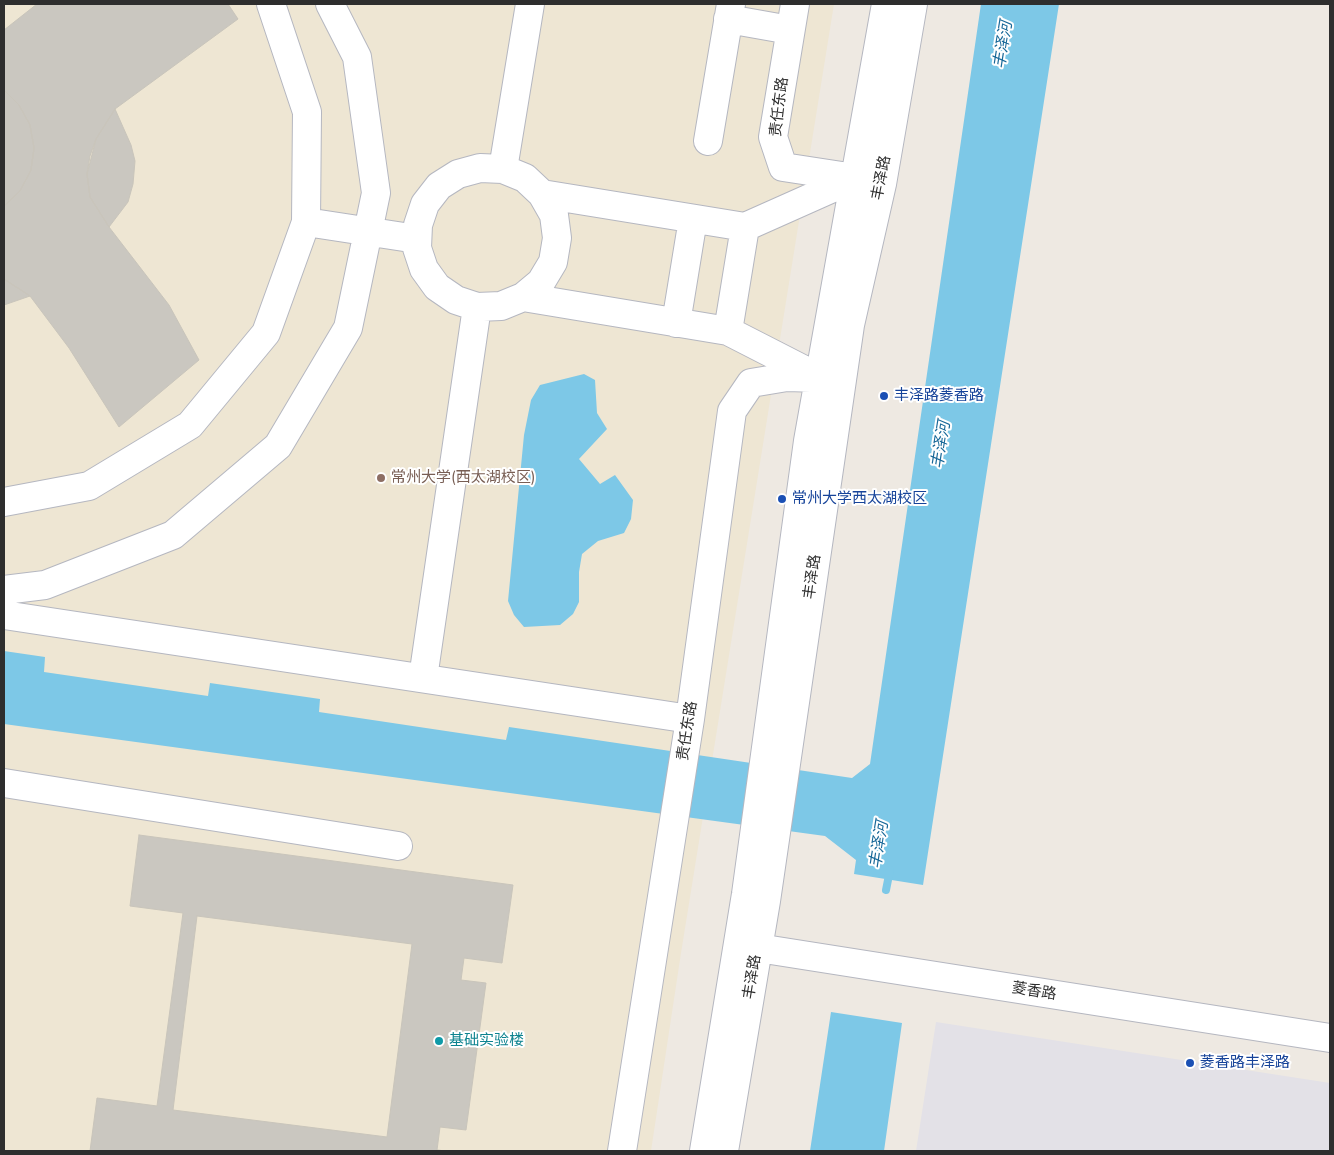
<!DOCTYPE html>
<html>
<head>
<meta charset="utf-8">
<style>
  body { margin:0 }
  #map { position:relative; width:1334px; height:1155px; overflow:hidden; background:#eee9e2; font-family:"Nunito Sans",sans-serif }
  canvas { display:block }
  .frame { position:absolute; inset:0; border:5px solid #2e2e2e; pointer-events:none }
</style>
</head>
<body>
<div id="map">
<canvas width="1334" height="1155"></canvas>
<div class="frame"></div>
</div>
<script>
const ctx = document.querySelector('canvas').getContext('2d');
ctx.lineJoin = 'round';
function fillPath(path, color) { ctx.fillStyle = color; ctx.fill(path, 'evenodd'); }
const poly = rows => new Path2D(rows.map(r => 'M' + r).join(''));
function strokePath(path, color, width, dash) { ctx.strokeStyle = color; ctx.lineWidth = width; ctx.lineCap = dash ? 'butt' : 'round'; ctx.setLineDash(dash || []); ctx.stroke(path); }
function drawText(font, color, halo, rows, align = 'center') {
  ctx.font = font + ' "Nunito Sans","Noto Sans SC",sans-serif'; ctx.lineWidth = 4; ctx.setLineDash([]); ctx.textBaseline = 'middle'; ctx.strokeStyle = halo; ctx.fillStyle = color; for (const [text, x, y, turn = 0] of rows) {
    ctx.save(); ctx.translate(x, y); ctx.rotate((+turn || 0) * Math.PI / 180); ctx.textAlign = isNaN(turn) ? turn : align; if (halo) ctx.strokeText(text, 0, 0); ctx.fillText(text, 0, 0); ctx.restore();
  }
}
fillPath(poly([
  [936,1022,1330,1083,1330,1151,916,1151]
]), '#e3e1e7');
fillPath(poly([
  [4,4,834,4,681,953,651,1151,4,1151]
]), '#eee6d3');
fillPath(poly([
  [981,4,1059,4,923,885,854,874,856,860,825,836,4,724,4,651,45,657,44,672,208,696,210,683,320,699,319,712,506,740,509,727,852,778,870,764],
  [584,374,595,380,597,413,607,429,579,459,600,484,615,475,633,500,631,519,624,533,598,541,582,554,579,572,579,602,573,614,560,625,524,627,514,615,508,601,524,435,531,400,540,385],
  [831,1012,902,1023,884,1151,810,1151]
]), '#7dc8e7');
strokePath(poly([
  [886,890,890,870]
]), '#7dc8e7', 8);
const building = poly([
  [37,4,228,4,238,19,115,109,96,139,90,156,87,174,90,197,109,227,169,305,199,360,119,427,69,348,30,296,4,279,4,206,20,191,31,170,34,148,30,125,19,105,4,90,4,30,37,4],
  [4,90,19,105,30,125,34,148,31,170,20,191,4,206,4,90],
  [115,109,131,145,135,161,133,184,128,202,109,227,90,197,87,174,96,139,115,109],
  [4,279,30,296,4,305,4,279],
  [139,835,513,885,502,963,464,958,461,980,486,983,466,1130,440,1127,437,1150,446,1151,90,1151,97,1098,157,1106,183,913,130,906,139,835],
  [197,916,412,944,387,1137,173,1110,197,916]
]);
fillPath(building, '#cac7c0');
strokePath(building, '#c9c5bb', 1);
const minor = poly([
  [795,4,773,137,783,167,855,178],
  [728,19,790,30],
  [708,141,731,4],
  [503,169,530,4],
  [542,194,745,227,855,178],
  [306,222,417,239],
  [523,297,541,282,553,262,557,238,554,215,542,194,525,178,503,169,480,168,458,174,439,186,425,204,418,225,417,248,424,269,437,287,456,300,477,307,501,306,523,297,728,331,814,375],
  [676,323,693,219],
  [728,331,745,227],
  [4,502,89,486,190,425,266,333,306,222,307,112,271,4],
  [4,590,45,585,173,535,278,446,348,328,376,193,357,57,330,4],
  [4,615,690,719],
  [423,678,477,307],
  [4,783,398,846],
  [739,945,1330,1038],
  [622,1151,690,719,732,411,751,383,787,377,819,378],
  [704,1151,746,894,808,441,886,4],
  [724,1151,766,901,850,325,882,184,913,4]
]);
strokePath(minor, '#b5b7c0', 30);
strokePath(minor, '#fff', 28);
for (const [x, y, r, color] of [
  [884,396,5,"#1a4fb4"],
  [381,478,5,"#8d6e63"],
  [782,499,5,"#1a4fb4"],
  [439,1041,5,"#0f9aa8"],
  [1190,1063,5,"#1a4fb4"]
]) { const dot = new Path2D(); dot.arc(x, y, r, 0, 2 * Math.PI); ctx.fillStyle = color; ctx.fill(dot); strokePath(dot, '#fff', 2); }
drawText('15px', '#2e2e2e', '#fff', [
  ["责任东路",780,107,-83],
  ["丰泽路",882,178,-79],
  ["丰泽路",813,577,-82],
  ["责任东路",688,731,-81],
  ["丰泽路",753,977,-81],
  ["菱香路",1034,992,9]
]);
drawText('15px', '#164399', '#fff', [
  ["丰泽路菱香路",894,396],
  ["常州大学西太湖校区",792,499],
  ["菱香路丰泽路",1200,1063]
], 'left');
drawText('15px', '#785e54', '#fff', [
  ["常州大学(西太湖校区)",391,478]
], 'left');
drawText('15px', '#0d838f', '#fff', [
  ["基础实验楼",449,1041]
], 'left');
drawText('italic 16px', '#186898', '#fff', [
  ["丰泽河",1004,45,-81],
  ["丰泽河",942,445,-81],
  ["丰泽河",880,845,-81]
]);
</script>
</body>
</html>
